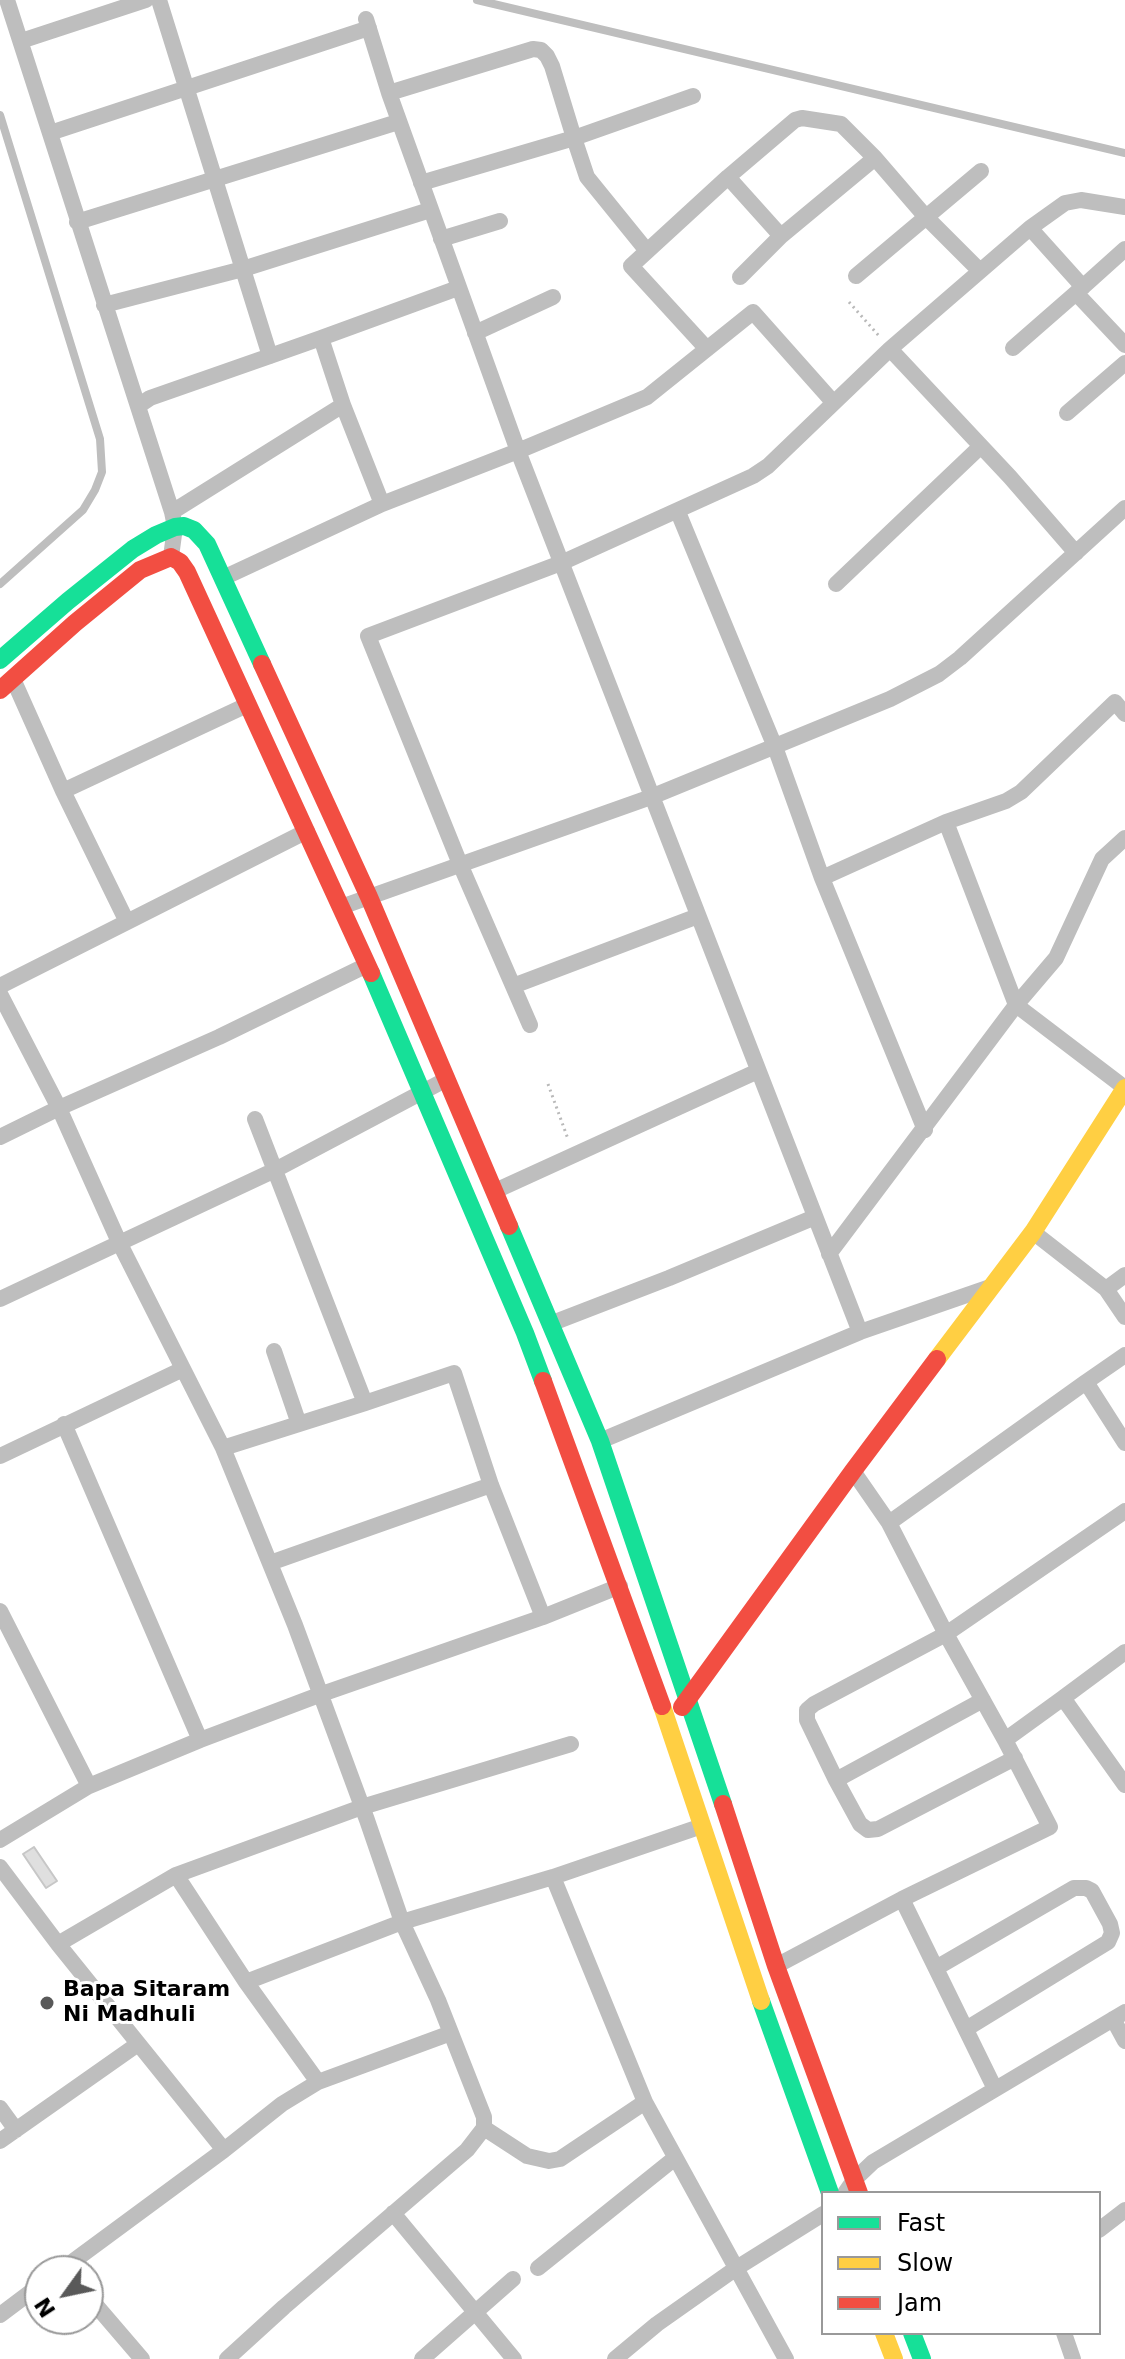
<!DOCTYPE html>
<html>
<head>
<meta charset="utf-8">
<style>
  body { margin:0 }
  #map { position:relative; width:1125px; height:2359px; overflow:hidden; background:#fff; font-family:"DejaVu Sans",sans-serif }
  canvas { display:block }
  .legend { position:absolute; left:821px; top:2191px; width:280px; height:144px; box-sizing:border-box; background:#fff; border:2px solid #999; margin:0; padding:10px 14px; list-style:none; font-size:24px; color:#000 }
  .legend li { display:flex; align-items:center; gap:16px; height:40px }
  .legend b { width:40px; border:2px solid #999 }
  .north { position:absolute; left:24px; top:2255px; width:80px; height:80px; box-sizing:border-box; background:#fff; border:2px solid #999; border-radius:50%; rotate:237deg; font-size:22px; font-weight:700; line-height:32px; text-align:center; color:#000 }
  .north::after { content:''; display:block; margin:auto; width:28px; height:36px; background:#595959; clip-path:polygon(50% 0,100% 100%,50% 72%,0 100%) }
</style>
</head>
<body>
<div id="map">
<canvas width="1125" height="2359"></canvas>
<ul class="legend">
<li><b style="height:10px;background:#16e098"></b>Fast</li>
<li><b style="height:10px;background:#ffcf43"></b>Slow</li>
<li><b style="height:10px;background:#f24e42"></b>Jam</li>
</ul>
<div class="north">N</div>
</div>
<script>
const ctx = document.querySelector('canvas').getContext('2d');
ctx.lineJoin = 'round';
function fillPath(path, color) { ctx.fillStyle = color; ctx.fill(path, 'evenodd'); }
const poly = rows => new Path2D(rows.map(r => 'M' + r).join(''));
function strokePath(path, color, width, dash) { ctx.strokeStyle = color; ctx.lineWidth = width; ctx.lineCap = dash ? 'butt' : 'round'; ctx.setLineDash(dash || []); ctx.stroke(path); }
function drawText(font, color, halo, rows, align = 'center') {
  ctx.font = font + ' "DejaVu Sans",sans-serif'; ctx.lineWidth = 6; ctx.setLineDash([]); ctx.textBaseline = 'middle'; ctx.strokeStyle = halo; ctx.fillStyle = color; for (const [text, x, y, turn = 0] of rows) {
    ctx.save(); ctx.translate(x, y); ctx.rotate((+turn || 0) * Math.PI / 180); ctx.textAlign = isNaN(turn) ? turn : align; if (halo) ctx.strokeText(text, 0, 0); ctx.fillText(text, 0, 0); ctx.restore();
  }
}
const building = poly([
  [34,1847,57,1881,46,1888,23,1854,34,1847]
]);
fillPath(building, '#dfdfdf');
strokePath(building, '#c7c7c7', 2);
strokePath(poly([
  [849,302,880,337],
  [548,1084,568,1139]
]), '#b9b9b9', 3, [2, 4]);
strokePath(poly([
  [477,0,1125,153],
  [0,115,100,439,102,472,95,490,83,510,0,584]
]), '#bebebe', 8);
strokePath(poly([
  [7,0,172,512],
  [159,0,270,356,321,338,343,405,172,512,175,527,171,557],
  [366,19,389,93],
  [21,41,146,0],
  [50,133,369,28],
  [728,177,781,236,875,158],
  [421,183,574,138,587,177,647,251],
  [77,222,398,122],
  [1030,228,1083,287],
  [441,239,500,221],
  [1125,249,1076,293,1125,345],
  [856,276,981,171],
  [740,277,781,236],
  [104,305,243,269,430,210],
  [475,333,553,297],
  [321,338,458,288],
  [1013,348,1076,293],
  [707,349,631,266,728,177,795,120,802,118,841,124,875,158,925,216,979,270],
  [890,349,1010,477,1076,553],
  [833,402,753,312,647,397,518,451,860,1332,990,1287],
  [343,405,382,504],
  [138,406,150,398,270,356],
  [1067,413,1125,363],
  [678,512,775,747,822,878,946,822,1006,801,1021,792,1115,702,1125,714],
  [223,578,382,504,518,451,389,93,533,49,541,50,547,56,552,66,574,138,693,96],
  [836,584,980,447],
  [63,791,247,705],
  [946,822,1016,1005,1125,1088],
  [822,878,925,1130],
  [341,907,651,797,890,699,939,674,960,658,1125,508],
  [127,922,307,831],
  [0,986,127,922,63,791,13,679],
  [513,986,698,916],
  [0,994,59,1108,119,1242,223,1448,295,1625,367,1820,402,1922,438,2000,484,2117,484,2128,467,2150,284,2307,227,2359],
  [530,1025,460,864,368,636,561,563,753,476,768,466,890,349,1030,228,1065,203,1081,200,1125,207],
  [255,1119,365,1403],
  [0,1137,59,1108,219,1037,367,965],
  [495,1191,758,1071],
  [1033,1232,1106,1289,1125,1317],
  [829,1254,1016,1005,1056,958,1102,859,1125,838],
  [1106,1289,1125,1275],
  [0,1299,275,1170,447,1079],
  [550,1324,669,1278,815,1217],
  [274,1351,299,1424],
  [1086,1382,1125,1355],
  [64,1424,200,1740],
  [600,1441,860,1332],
  [223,1448,365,1403,454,1373,491,1485,543,1617],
  [0,1456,183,1369],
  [853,1471,889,1523,1086,1382,1125,1443],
  [889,1523,946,1634,1125,1511],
  [270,1563,491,1485],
  [0,1611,89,1786],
  [1125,1652,1063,1698,1125,1785],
  [983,1700,836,1780,860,1824,868,1830,878,1829,1015,1758],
  [836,1780,807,1720,807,1710,814,1704,946,1634,1005,1740,1063,1698],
  [0,1840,89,1786,200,1740,319,1695,543,1617,620,1586],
  [0,1867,58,1944,224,2150],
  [176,1875,246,1982,318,2082],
  [553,1877,645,2102,786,2359],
  [902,1899,995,2089],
  [58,1944,176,1875,362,1807,571,1744],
  [776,1966,902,1899,1050,1827,1005,1740],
  [936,1968,1074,1888,1086,1888,1092,1891,1110,1924,1112,1933,1108,1942,966,2029],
  [246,1982,402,1922,553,1877,702,1826],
  [1113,2019,1125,2041],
  [0,2108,16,2130],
  [484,2128,527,2156,549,2161,560,2159,645,2102],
  [0,2141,138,2044],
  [845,2193,854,2180,873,2162,1125,2012],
  [393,2213,514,2359],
  [1099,2230,1125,2210],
  [538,2268,675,2158],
  [60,2271,224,2150,282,2104,318,2082,451,2033],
  [88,2296,142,2359],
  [0,2315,40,2285],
  [1064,2333,1073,2359],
  [422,2359,513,2279],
  [615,2359,657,2324,735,2269,823,2214]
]), '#bebebe', 16);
strokePath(poly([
  [0,660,68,601,133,549,156,535,175,527,184,526,194,530,207,544,262,664],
  [371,973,525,1333,543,1381],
  [509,1226,600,1441,723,1804],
  [761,2001,830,2193],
  [912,2333,922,2359]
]), '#16e098', 18);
strokePath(poly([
  [937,1359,1033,1232,1125,1088],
  [662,1706,761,2001],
  [884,2333,894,2359]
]), '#ffcf43', 18);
strokePath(poly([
  [262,664,369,897,509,1226],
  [0,690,75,623,140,570,171,557,180,562,187,572,371,973],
  [543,1381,662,1706],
  [682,1707,853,1471,937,1359],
  [723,1804,776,1966,859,2193]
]), '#f24e42', 18);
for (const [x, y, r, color] of [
  [47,2003,8,"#595959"]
]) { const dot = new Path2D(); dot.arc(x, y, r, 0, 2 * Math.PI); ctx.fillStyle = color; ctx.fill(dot); strokePath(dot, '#fff', 3); }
drawText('bold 22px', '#000', '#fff', [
  ["Bapa Sitaram",63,1990],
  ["Ni Madhuli",63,2015]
], 'left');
</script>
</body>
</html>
